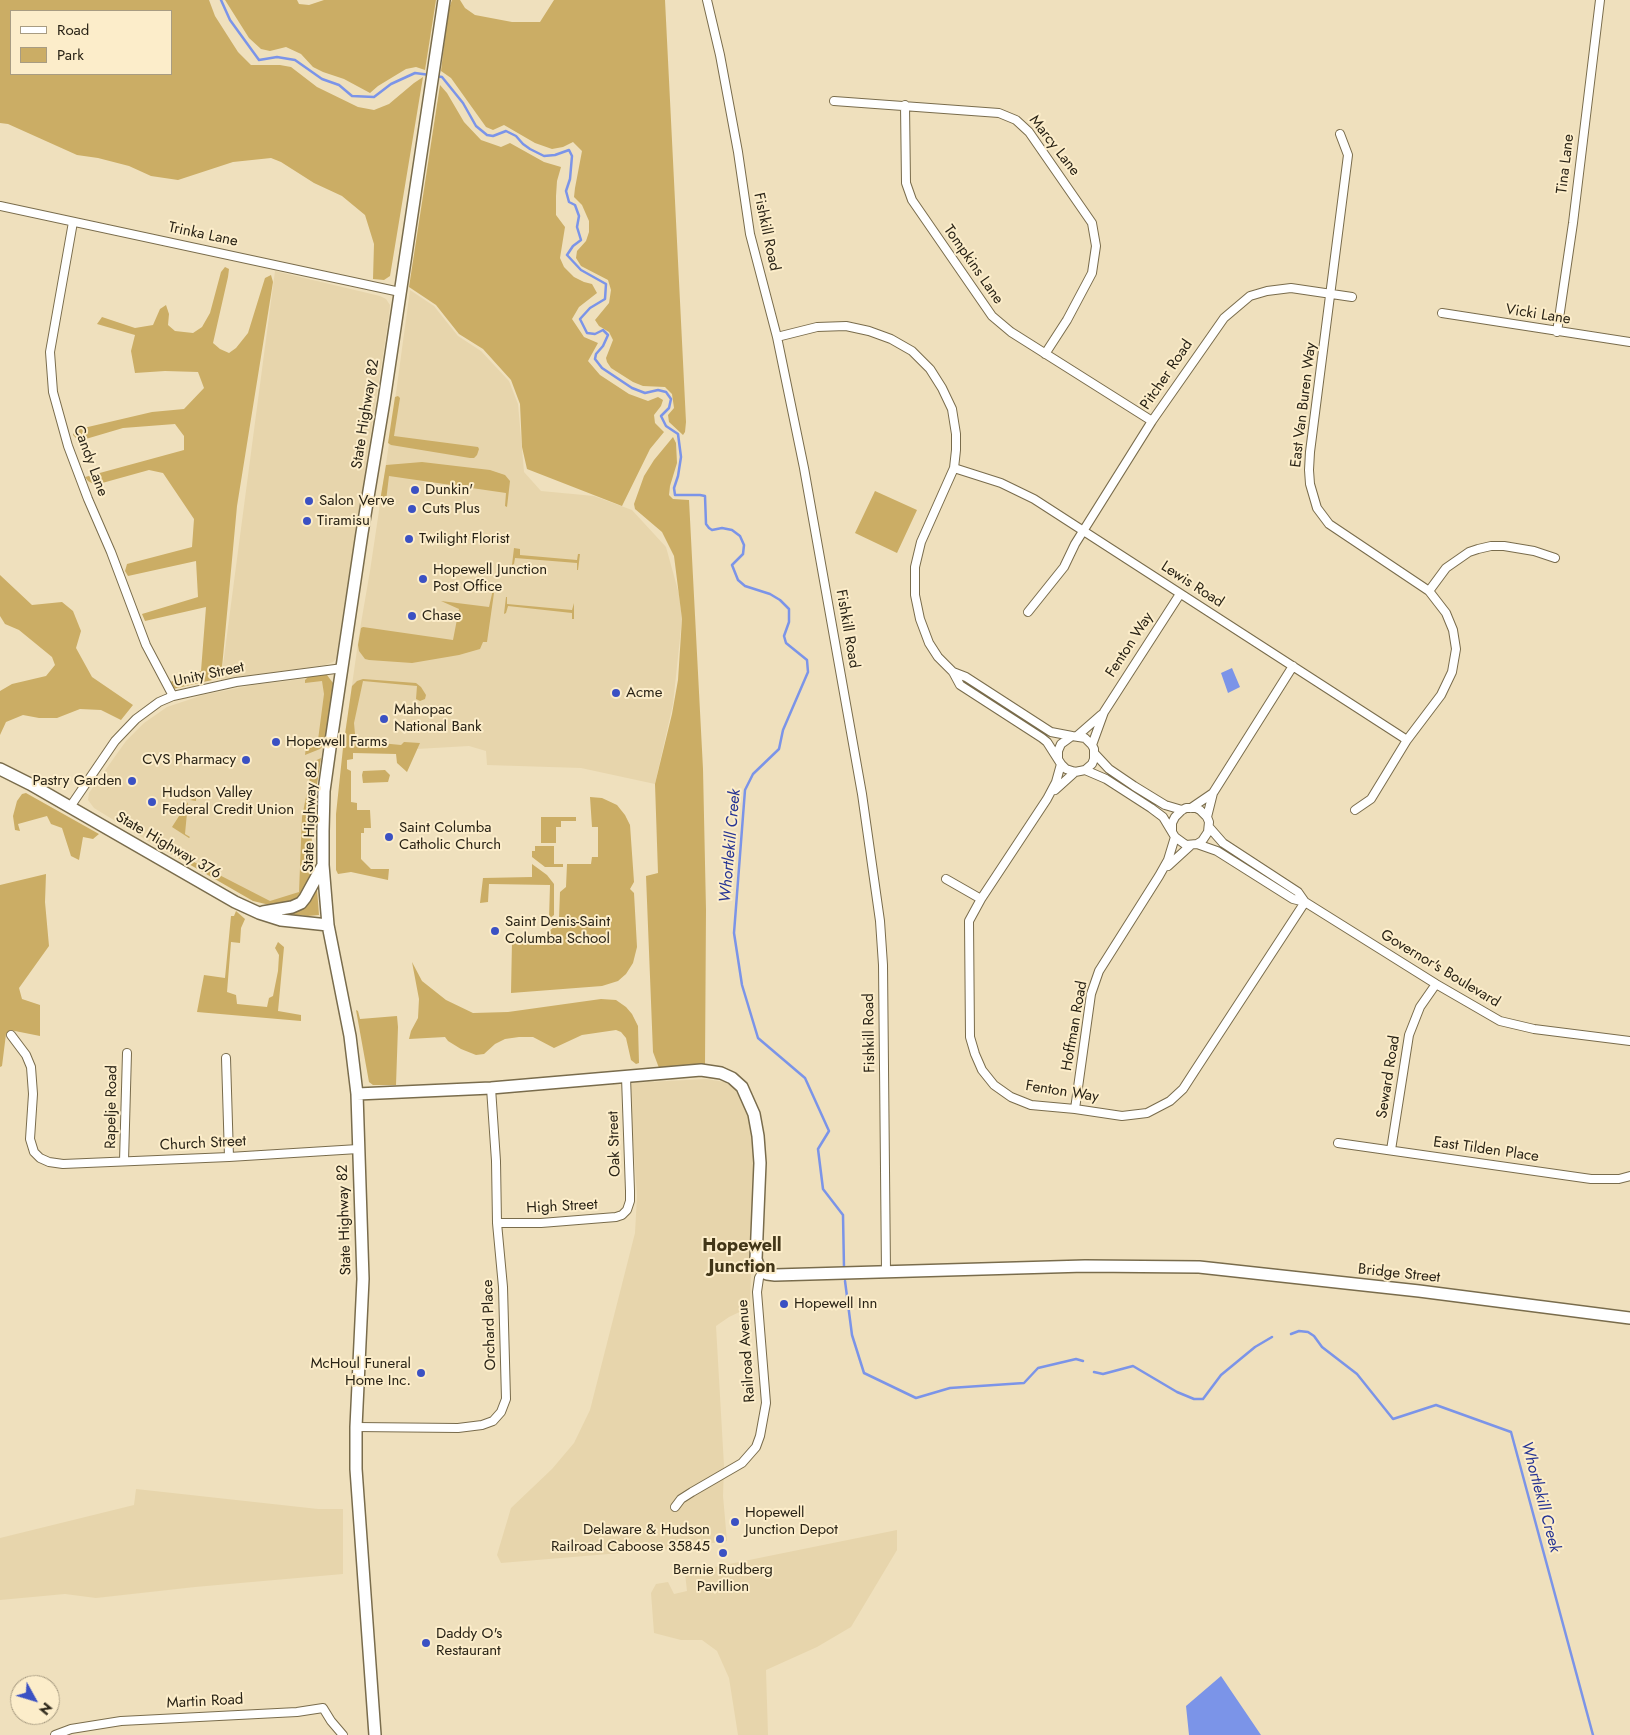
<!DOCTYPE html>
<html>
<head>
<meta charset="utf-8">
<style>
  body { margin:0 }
  #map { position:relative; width:1630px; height:1735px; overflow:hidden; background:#efe0bd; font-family:Jost,sans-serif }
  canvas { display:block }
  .legend { position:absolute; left:10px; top:10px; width:162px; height:65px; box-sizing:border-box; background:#fcedca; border:1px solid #a89c82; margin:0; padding:6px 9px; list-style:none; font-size:15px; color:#292316 }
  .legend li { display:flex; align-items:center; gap:10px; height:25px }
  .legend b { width:25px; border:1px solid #a89c82 }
  .north { position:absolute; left:10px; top:1675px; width:50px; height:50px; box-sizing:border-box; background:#fcedca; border:1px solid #a89c82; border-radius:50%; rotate:129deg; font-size:14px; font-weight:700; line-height:20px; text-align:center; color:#292316 }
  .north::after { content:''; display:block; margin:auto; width:18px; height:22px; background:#3b51c3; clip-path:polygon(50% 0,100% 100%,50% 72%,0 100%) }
</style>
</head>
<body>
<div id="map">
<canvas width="1630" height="1735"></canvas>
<ul class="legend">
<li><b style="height:6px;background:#fff"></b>Road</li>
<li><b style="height:14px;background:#cbad65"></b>Park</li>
</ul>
<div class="north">N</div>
</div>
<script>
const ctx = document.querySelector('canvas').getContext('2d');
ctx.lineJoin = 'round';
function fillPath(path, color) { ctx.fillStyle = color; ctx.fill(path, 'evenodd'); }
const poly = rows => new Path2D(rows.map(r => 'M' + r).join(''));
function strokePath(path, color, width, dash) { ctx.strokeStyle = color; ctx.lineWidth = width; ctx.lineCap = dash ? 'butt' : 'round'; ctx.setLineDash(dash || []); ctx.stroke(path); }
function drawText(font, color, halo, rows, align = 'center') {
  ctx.font = font + ' Jost,sans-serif'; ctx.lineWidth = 4; ctx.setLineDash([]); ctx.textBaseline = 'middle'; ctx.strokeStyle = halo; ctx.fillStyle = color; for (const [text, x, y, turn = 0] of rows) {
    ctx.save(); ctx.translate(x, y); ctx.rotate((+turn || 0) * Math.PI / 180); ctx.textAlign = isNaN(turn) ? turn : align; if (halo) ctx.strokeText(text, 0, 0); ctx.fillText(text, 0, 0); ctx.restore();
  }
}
fillPath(poly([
  [275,271,380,296,386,299,390,305,389,316,336,659,333,662,325,665,221,680],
  [410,290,434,306,458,336,481,351,509,381,518,404,524,472,541,491,594,496,632,510,666,547,679,594,682,619,673,704,655,784,581,768,487,765,486,751,469,746,399,750,343,748,360,629,370,571,390,437],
  [310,678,332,682,321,761,310,809,302,894,273,904,166,852,94,808,88,800,89,793,126,741,144,723,167,707,203,695,253,685],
  [706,1079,725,1082,740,1092,747,1109,752,1133,754,1171,750,1307,729,1317,716,1326,724,1466,723,1496,727,1541,669,1549,501,1563,497,1555,511,1508,552,1469,574,1443,590,1410,635,1233,637,1196,629,1083],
  [136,1489,318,1509,343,1509,343,1574,195,1587,96,1598,65,1594,0,1600,0,1538,134,1505],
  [897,1530,897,1550,851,1627,817,1647,766,1670,768,1735,738,1735,729,1678,717,1651,702,1640,681,1640,654,1633,651,1593,656,1584,668,1582,674,1594,687,1591,685,1573]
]), '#e7d5ac');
fillPath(poly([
  [0,0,209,0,215,16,238,52,251,65,280,65,291,67,317,87,358,107,374,110,389,104,414,83,423,77,390,276,384,280,373,279,374,244,365,215,342,196,314,183,281,162,271,158,233,162,178,180,151,176,129,166,98,158,77,155,8,124,0,123],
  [171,11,171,74,11,74,11,11],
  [225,0,297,0,299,4,309,5,324,0,436,0,425,70,416,67,406,69,378,86,370,93,344,79,323,72,313,67,301,54,286,47,270,51,261,49,249,38],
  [452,0,460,0,465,8,475,15,512,22,540,22,554,0,665,0,686,422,685,432,683,435,669,422,668,415,674,408,672,394,665,387,643,386,633,382,611,368,607,362,606,358,613,340,609,332,599,326,595,320,609,303,611,290,608,280,581,266,576,258,577,251,586,241,589,232,589,221,582,205,574,197,575,188,582,151,573,142,563,147,552,149,535,143,504,125,493,130,486,127,451,78,441,71,448,11],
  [440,85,447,93,464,122,481,140,501,147,510,143,544,162,561,167,557,181,556,196,556,215,565,227,560,258,564,267,574,277,584,282,592,284,597,293,579,307,572,319,584,337,598,343,588,361,600,375,629,394,648,401,658,397,663,400,661,406,654,415,655,423,664,432,650,449,622,506,527,469,522,447,520,404,511,380,483,349,459,334,436,305,409,287],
  [225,267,229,269,228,277,213,343,220,349,229,353,236,348,248,333,265,278,271,275,273,282,237,506,221,678,173,689,170,682,201,671,206,607,145,621,142,614,198,597,196,561,128,576,125,571,127,564,192,547,194,519,163,473,149,470,95,485,88,481,85,477,184,450,184,436,175,424,123,428,79,441,73,435,75,430,152,412,184,409,204,388,198,372,165,371,135,373,131,351,135,335,97,324,102,317,135,328,153,325,160,309,166,305,169,314,168,325,175,331,193,333,202,327,210,313,221,272],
  [398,396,400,398,394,436,478,447,479,449,477,455,474,458,470,458,391,445,388,443,395,397],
  [673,437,676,443,677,463,670,486,669,495,673,499,689,500,703,769,706,910,705,1064,665,1069,659,1068,653,1052,646,876,658,873,655,784,672,714,678,680,682,619,674,556,662,532,635,509,634,504,644,476,654,460],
  [422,462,490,470,505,475,510,481,507,507,505,506,506,493,389,476,386,501,389,502,386,503,380,501,386,465],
  [875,491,917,510,897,553,855,533],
  [514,548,520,549,520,555,577,560,578,554,580,554,578,570,577,570,577,563,515,558,514,564,512,565],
  [0,575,32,605,62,602,73,611,81,631,76,648,92,677,133,705,121,720,101,710,80,709,57,718,39,718,23,715,6,722,0,735,0,691,12,684,46,676,55,665,52,657,19,630,5,624,0,616],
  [494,585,495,586,487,642,483,642,480,649,459,655,412,663,369,660,365,659,359,651,358,645,361,628,363,627,453,640,459,609,441,601,489,607],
  [506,597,507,597,507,604,572,610,574,603,574,619,572,619,572,613,508,606,506,613,504,614],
  [320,675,327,675,333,683,326,737,324,745,320,749,305,755,306,747,314,744,315,740,318,740,324,694,322,681,305,683,305,680,308,677],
  [363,679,416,683,421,687,426,695,425,699,420,701,416,699,417,686,363,681,354,723,355,734,363,740,370,742,401,745,404,742,420,743,407,772,397,763,396,754,353,753,353,759,347,760,347,769,351,771,351,802,357,803,357,810,370,810,371,828,364,828,364,833,361,833,361,859,371,869,389,869,388,880,351,872,338,874,336,870,336,814,343,748,352,686,357,681],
  [321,758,311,824,313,863,311,880,307,889,293,903,274,906,253,901,154,844,156,837,158,836,160,837,157,843,270,901,299,892,302,817,312,767,304,766],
  [385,770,390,775,388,782,363,783,362,775,363,771],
  [26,793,99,834,93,839,83,837,79,860,71,856,62,828,51,824,47,816,18,824,20,831,15,830,13,816,17,801,22,794],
  [590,797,602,798,617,805,625,815,630,825,634,882,630,889,634,893,637,947,633,963,626,974,618,981,602,986,511,993,512,941,548,939,548,932,555,926,559,918,560,892,566,887,567,864,591,864,592,857,598,857,598,827,592,827],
  [196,798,196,801,190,800,188,802,185,834,190,837,189,838,172,827,188,802,190,800],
  [541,817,576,817,576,821,561,821,561,827,556,827,556,843,541,843],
  [535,846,554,846,554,864,563,864,563,867,545,867,532,857,532,851,535,851],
  [532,864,547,875,554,884,554,915,549,919,550,885,489,884,488,902,480,903,483,878,532,877],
  [46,874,45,902,49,946,19,988,22,999,40,1005,40,1036,10,1030,6,1034,2,1066,0,1067,0,885],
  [315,889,317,889,319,915,308,916,285,914],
  [236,911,245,919,241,928,240,943,231,942,227,992,236,995,237,1004,267,1007,269,998,273,996,278,971,279,955,275,948,278,942,284,947,278,1011,301,1015,301,1021,197,1012,204,975,225,978,231,916,234,916],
  [412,962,422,981,446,1000,473,1013,508,1012,601,999,616,1000,626,1007,632,1014,638,1026,639,1063,636,1064,631,1060,626,1038,621,1032,616,1030,582,1035,554,1048,533,1037,519,1037,505,1039,495,1044,484,1054,476,1055,461,1049,448,1041,445,1037,409,1039,411,1031,418,1018,419,999],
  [356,1010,358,1011,360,1019,397,1016,398,1027,396,1085,373,1085,369,1082]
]), '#cbad65');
fillPath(poly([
  [1232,668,1240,687,1228,693,1221,673],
  [1221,1676,1261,1735,1189,1735,1186,1706]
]), '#7b94e8');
strokePath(poly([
  [221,0,230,20,259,60,277,57,295,60,322,79,339,85,352,96,374,97,391,84,415,73,430,75],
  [436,76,442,77,463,103,476,126,487,135,493,136,506,131,516,136,523,144,530,149,544,156,555,155,569,150,572,156,570,179,566,191,569,202,575,205,579,216,577,227,581,240,573,246,567,255,581,270,606,284,605,299,590,308,580,319,587,333,595,334,603,330,608,335,603,346,596,354,595,359,602,368,632,388,645,393,658,390,666,392,671,399,669,408,661,416,666,426,678,434,681,457,678,476,674,488,675,495,700,495,705,496,706,524,709,528,712,530,722,528,732,530,740,536,744,545,743,554,732,565,738,580,745,586,770,594,780,600,789,609,789,622,784,636,786,643,807,660,808,672,783,730,779,749,753,774,745,790,734,933,742,985,758,1038,805,1078,829,1131,818,1149,823,1189,843,1215,844,1268],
  [845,1281,852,1335,864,1373,916,1398,950,1388,1024,1383,1038,1368,1076,1359,1083,1361],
  [1291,1334,1299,1331,1308,1332,1314,1336,1322,1347,1357,1374,1393,1419,1436,1405,1511,1432,1593,1735],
  [1094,1372,1103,1374,1133,1366,1177,1392,1194,1399,1203,1399,1221,1375,1255,1347,1272,1337]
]), '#7b94e8', 2.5);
const street = poly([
  [707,0,720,55,738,152,750,234,777,337,804,468,862,794,880,921,883,965,886,1272],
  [834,101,999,113,1016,120,1029,132,1092,223,1096,246,1092,273,1067,320,1045,354],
  [905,105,906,183,912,200,992,316,1011,332,1152,421],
  [1340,134,1348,155,1310,452,1309,470,1310,484,1317,508,1329,524,1429,591,1446,613,1453,630,1456,649,1452,672,1441,695,1407,740,1371,799,1355,810],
  [0,206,400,292],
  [73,222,50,352,53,392,68,446,88,499,111,552,146,645,173,696],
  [1442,313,1630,342],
  [1557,332,1573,223,1600,0],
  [777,337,817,327,846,326,869,331,891,339,912,351,930,369,942,388,952,409,956,434,956,450,954,468,921,542,915,567,915,595,920,619,929,643,938,657,953,672,960,685,1042,738,1047,742,1061,764,1066,769,1075,772,1085,770,1092,764,1094,759,1094,749,1092,745,1085,738,1072,736,1061,744,1058,751,1058,758],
  [954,468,1001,483,1034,499,1407,740],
  [1429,591,1446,568,1469,552,1478,549,1491,546,1504,546,1534,551,1555,558],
  [1028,612,1064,567,1075,544,1152,421,1224,318,1250,296,1267,291,1291,288,1352,297],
  [953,672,966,677,1051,732,1072,736],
  [1077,736,1101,715],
  [1092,745,1104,712,1180,594],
  [1095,754,1109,769,1134,786,1165,805,1182,810],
  [1061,764,1056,782,1047,799,981,899,969,921,970,1037,975,1054,982,1070,994,1085,1011,1097,1031,1105,1075,1109,1122,1116,1147,1113,1170,1101,1183,1089,1194,1072,1305,902],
  [1085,770,1106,779,1151,808,1163,817,1175,837,1186,845,1197,844,1202,841,1208,832,1209,822,1207,817,1200,810,1196,808,1186,808,1182,810,1175,817,1172,823,1172,831],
  [1055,790,1075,772],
  [70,807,115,741,136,719,159,702,173,696,236,682,343,668],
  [1191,808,1213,793],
  [1207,817,1213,793,1293,666],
  [1209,827,1223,843,1298,892,1305,902],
  [1197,844,1217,851,1293,899,1305,902,1436,984,1500,1021,1534,1029,1630,1041],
  [1168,866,1191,845],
  [946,879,981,899],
  [11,1035,26,1055,31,1067,33,1094,30,1139,34,1152,40,1158,49,1162,63,1164,229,1157,358,1149],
  [226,1058,229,1157],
  [1075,1109,1091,994,1099,971,1159,876,1168,860,1175,837],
  [1338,1143,1591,1179,1619,1179,1630,1176],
  [1391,1150,1409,1035,1420,1007,1436,984],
  [124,1161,127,1053],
  [497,1223,541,1223,616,1217,622,1215,627,1210,630,1201,630,1191,626,1077],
  [356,1427,458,1428,482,1425,493,1421,501,1412,506,1399,503,1287,497,1223,496,1161,491,1088],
  [675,1507,681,1499,692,1492,742,1463,756,1447,760,1436,766,1403,757,1292,759,1278,763,1271],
  [55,1735,71,1729,121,1721,297,1712,323,1708,331,1721,343,1735]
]);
const secondary = poly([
  [0,769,30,784,235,902,259,913,281,920,328,925],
  [263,912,292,907,301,903,305,898,322,867],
  [357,1094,491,1088,701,1070,721,1073,732,1078,742,1087,754,1114,758,1136,760,1163,756,1259,758,1265,767,1274,775,1275,1085,1266,1199,1267,1419,1291,1630,1318],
  [375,1735,356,1469,356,1427,363,1279,357,1094,350,1036,328,925,323,865,323,831,324,791,330,748,362,533,384,401,444,0]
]);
strokePath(street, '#796c4c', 10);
strokePath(secondary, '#796c4c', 14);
strokePath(street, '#fff', 8);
strokePath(secondary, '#fff', 11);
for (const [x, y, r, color] of [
  [415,490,5,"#3b51c3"],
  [309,501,5,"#3b51c3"],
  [412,509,5,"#3b51c3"],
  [307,521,5,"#3b51c3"],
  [409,539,5,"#3b51c3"],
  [423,579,5,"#3b51c3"],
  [412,616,5,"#3b51c3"],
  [616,693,5,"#3b51c3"],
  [384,719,5,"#3b51c3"],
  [276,742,5,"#3b51c3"],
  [246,760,5,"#3b51c3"],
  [132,781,5,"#3b51c3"],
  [152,802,5,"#3b51c3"],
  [389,837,5,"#3b51c3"],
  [495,931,5,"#3b51c3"],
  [784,1304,5,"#3b51c3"],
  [421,1373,5,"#3b51c3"],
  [735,1522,5,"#3b51c3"],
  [720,1539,5,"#3b51c3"],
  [723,1553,5,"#3b51c3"],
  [426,1643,5,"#3b51c3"]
]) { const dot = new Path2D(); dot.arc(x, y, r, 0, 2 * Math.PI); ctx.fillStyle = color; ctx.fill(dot); strokePath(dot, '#fcedca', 2); }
drawText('15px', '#292316', '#fcedca', [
  ["Marcy Lane",1054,146,52],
  ["Tina Lane",1566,164,-83],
  ["Fishkill Road",766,232,78],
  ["Trinka Lane",203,235,12],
  ["Tompkins Lane",973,265,55],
  ["Vicki Lane",1538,315,9],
  ["Pitcher Road",1167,375,-56],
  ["East Van Buren Way",1304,405,-83],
  ["State Highway 82",366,414,-81],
  ["Candy Lane",90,461,70],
  ["Lewis Road",1192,585,33],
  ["Fishkill Road",847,629,80],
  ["Fenton Way",1130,645,-57],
  ["Unity Street",209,675,-12],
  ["State Highway 82",311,817,-88],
  ["State Highway 376",168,846,30],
  ["Governor's Boulevard",1440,969,31],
  ["Hoffman Road",1075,1026,-80],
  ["Fishkill Road",870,1033,-91],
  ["Seward Road",1389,1077,-81],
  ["Fenton Way",1062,1092,9],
  ["Rapelje Road",112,1107,-89],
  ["Church Street",203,1144,-3],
  ["Oak Street",615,1144,-92],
  ["East Tilden Place",1486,1150,8],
  ["High Street",562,1207,-3],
  ["State Highway 82",345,1220,-92],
  ["Bridge Street",1399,1274,6],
  ["Orchard Place",490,1325,-92],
  ["Railroad Avenue",747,1351,-94],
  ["Martin Road",205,1702,-3]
]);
drawText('15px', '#292316', '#fcedca', [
  ["Dunkin'",425,490],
  ["Salon Verve",319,501],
  ["Cuts Plus",422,509],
  ["Tiramisu",317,521],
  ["Twilight Florist",419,539],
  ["Hopewell Junction",433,570],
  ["Post Office",433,587],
  ["Chase",422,616],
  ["Acme",626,693],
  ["Mahopac",394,710],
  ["National Bank",394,727],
  ["Hopewell Farms",286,742],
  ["CVS Pharmacy",236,760,"right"],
  ["Pastry Garden",122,781,"right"],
  ["Hudson Valley",162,793],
  ["Federal Credit Union",162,810],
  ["Saint Columba",399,828],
  ["Catholic Church",399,845],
  ["Saint Denis-Saint",505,922],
  ["Columba School",505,939],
  ["Hopewell Inn",794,1304],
  ["McHoul Funeral",411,1364,"right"],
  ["Home Inc.",411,1381,"right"],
  ["Hopewell",745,1513],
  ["Junction Depot",745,1530],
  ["Delaware & Hudson",710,1530,"right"],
  ["Railroad Caboose 35845",710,1547,"right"],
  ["Bernie Rudberg",723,1570,"center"],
  ["Pavillion",723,1587,"center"],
  ["Daddy O's",436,1634],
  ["Restaurant",436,1651]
], 'left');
drawText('italic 16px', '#263494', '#fcedca', [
  ["Whortlekill Creek",731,846,-85],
  ["Whortlekill Creek",1540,1497,75]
]);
drawText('bold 18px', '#423618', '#fcedca', [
  ["Hopewell",742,1247],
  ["Junction",742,1268]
]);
</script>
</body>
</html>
